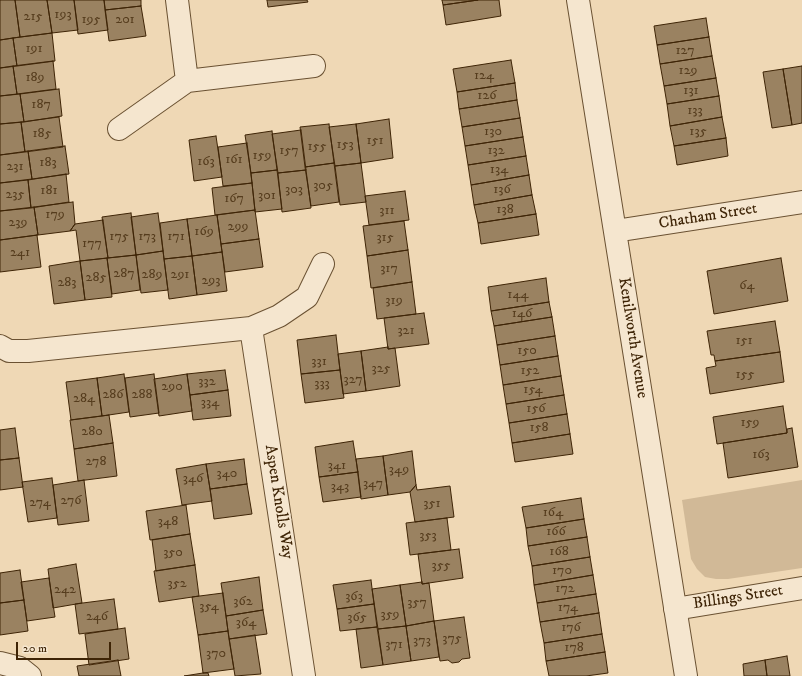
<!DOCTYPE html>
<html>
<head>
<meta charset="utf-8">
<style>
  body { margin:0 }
  #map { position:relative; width:802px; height:676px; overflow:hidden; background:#efd8b5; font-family:"IM FELL DW Pica",serif }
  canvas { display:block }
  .scale { position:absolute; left:16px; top:642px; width:95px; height:18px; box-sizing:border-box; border:2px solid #3e2406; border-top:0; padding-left:5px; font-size:12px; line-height:14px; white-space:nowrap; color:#3e2406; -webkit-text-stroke:3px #f5e6cf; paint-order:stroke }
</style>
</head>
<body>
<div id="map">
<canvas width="802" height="676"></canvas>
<div class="scale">20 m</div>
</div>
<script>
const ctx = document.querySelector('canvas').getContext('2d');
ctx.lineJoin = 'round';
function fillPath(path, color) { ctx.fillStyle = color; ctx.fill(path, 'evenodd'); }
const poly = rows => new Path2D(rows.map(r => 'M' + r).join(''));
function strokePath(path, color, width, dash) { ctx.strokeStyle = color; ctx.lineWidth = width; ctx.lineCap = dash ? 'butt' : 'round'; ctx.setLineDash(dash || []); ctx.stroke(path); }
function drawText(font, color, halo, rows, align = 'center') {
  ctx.font = font + ' "IM FELL DW Pica",serif'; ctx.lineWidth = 3.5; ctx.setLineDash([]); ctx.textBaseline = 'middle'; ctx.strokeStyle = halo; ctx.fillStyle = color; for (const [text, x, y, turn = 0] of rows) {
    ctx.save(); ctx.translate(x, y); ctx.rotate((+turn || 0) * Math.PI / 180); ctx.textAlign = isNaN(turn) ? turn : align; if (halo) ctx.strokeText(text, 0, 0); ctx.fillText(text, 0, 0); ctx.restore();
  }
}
fillPath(poly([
  [802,480,802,568,728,579,716,579,705,577,697,569,691,559,682,500]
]), '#d1b997');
const building = poly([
  [0,0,15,0,20,37,0,40,0,0],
  [15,0,47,0,52,33,20,37,15,0],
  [47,0,74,0,78,30,52,33,47,0],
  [74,0,104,0,108,30,78,34,74,0],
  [104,0,141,0,141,6,105,10,104,0],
  [267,0,307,0,308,2,268,7,267,0],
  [442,0,478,0,443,5,442,0],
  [478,0,499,0,501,16,446,25,443,5,478,0],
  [141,6,146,36,109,41,105,10,141,6],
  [706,18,709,37,657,45,654,26,706,18],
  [52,33,55,61,17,66,13,38,52,33],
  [709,37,712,56,660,64,657,45,709,37],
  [13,38,17,66,0,68,0,40,13,38],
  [712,56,716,78,664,86,660,64,712,56],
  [511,60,515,83,457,92,453,69,511,60],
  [53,61,56,89,17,94,13,66,53,61],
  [13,66,17,94,0,96,0,68,13,66],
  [802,66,802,123,792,125,783,69,802,66],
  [783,69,792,125,772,128,763,72,783,69],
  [716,78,719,96,667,104,664,86,716,78],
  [515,83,517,100,459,109,457,92,515,83],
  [59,89,62,116,24,122,20,94,59,89],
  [20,94,24,122,0,124,0,96,20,94],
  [719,96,722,117,670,126,667,104,719,96],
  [517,100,520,118,462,127,459,109,517,100],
  [59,117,63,147,25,152,21,122,59,117],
  [722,117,726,138,674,146,670,126,722,117],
  [520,118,523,137,465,146,462,127,520,118],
  [389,119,393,158,361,163,356,124,389,119],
  [21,122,25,152,0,155,0,124,21,122],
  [329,124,334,163,305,167,300,127,329,124],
  [356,124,361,163,335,166,329,127,356,124],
  [301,130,306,170,278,173,272,134,301,130],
  [272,131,277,170,251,173,245,135,272,131],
  [216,136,222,177,194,181,189,140,216,136],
  [523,137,526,156,468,165,465,146,523,137],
  [726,138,728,156,677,165,674,146,726,138],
  [247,143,252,183,223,186,218,147,247,143],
  [65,146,69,174,32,179,28,151,65,146],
  [28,151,32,179,0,183,0,155,28,151],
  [526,156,529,175,471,185,468,165,526,156],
  [334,163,339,202,311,206,305,167,334,163],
  [361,163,366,202,340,205,335,166,361,163],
  [277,170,282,209,255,212,251,173,277,170],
  [306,170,311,208,282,212,278,173,306,170],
  [66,174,69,202,31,208,28,180,66,174],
  [529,175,532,195,474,205,471,185,529,175],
  [28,180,31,208,0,211,0,183,28,180],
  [252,183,255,210,215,215,212,188,252,183],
  [405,191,409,220,369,225,365,196,405,191],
  [532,195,536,214,478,223,474,205,532,195],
  [73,202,75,224,70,231,38,235,34,207,73,202],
  [34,207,38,235,0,240,0,211,34,207],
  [255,210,259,239,221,244,217,215,255,210],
  [131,213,136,255,108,258,102,217,131,213],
  [158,213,163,251,136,255,131,217,158,213],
  [536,214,539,235,481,244,478,223,536,214],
  [217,215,222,252,192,256,187,219,217,215],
  [187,219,192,256,164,259,160,223,187,219],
  [103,220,108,258,80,261,76,230,70,231,75,224,103,220],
  [404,221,408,250,367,256,363,226,404,221],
  [37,235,41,267,0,272,0,240,37,235],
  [259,239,263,267,225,272,221,244,259,239],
  [408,250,412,282,371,288,367,256,408,250],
  [163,251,168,290,141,293,136,255,163,251],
  [222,252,227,291,197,295,192,256,222,252],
  [136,255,140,290,112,294,107,258,136,255],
  [192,256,197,295,169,299,164,259,192,256],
  [107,258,112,297,85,300,80,261,107,258],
  [781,258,788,301,714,314,707,271,781,258],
  [80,261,85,300,54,304,49,266,80,261],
  [546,278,549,302,491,311,488,287,546,278],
  [412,282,416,314,377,319,373,288,412,282],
  [549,302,552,317,494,326,491,311,549,302],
  [424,313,429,344,388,349,384,318,424,313],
  [552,317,555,336,497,345,494,326,552,317],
  [775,321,780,352,715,361,714,355,711,355,707,331,775,321],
  [336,335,340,370,301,374,297,340,336,335],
  [555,336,558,356,500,365,497,345,555,336],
  [388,347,388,349,395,348,400,386,366,391,361,351,388,347],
  [361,351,366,391,343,394,338,354,361,351],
  [780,352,784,382,710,394,706,368,716,366,715,361,780,352],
  [558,356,561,376,503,385,500,365,558,356],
  [225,370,228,390,190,395,187,374,225,370],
  [340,370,344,398,305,403,301,374,340,370],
  [124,374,129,412,102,416,97,378,124,374],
  [154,374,159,413,130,417,125,378,154,374],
  [187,374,192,411,159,416,154,379,187,374],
  [561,376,564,395,506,404,503,385,561,376],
  [97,378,102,416,71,420,66,382,97,378],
  [228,390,231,416,193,420,190,395,228,390],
  [564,395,567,414,509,423,506,404,564,395],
  [783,406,787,433,717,444,713,417,783,406],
  [567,414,570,434,512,443,509,423,567,414],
  [109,415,113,443,74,449,70,420,109,415],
  [15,428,19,458,0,460,0,430,15,428],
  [792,428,798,467,728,478,723,443,787,433,787,429,792,428],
  [570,434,573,454,515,462,512,443,570,434],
  [353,441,358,472,319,477,315,447,353,441],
  [113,443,117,476,78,481,74,449,113,443],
  [412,451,416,485,410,492,388,495,383,456,412,451],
  [383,456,388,495,361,499,356,459,383,456],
  [19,458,23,487,0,490,0,460,19,458],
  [244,459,247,484,210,489,206,464,244,459],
  [206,464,212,501,182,505,176,469,206,464],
  [358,472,361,497,323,502,319,477,358,472],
  [52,478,57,518,28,522,22,482,52,478],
  [84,480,89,521,58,525,53,485,84,480],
  [247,484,252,514,214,519,210,489,247,484],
  [416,485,417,490,450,486,454,517,415,522,410,492,416,485],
  [581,498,584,519,526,528,522,507,581,498],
  [186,505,190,534,150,540,146,511,186,505],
  [447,518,451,550,410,555,406,523,447,518],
  [584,519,587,537,528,546,526,528,584,519],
  [190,534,195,565,156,571,152,540,190,534],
  [587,537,590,557,532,566,528,546,587,537],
  [459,549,463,578,422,584,418,554,459,549],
  [590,557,593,575,534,585,532,566,590,557],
  [76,564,82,603,53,608,48,569,76,564],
  [195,565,199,596,159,602,154,571,195,565],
  [20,570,24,600,0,603,0,573,20,570],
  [593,575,596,594,537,603,534,585,593,575],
  [259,577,263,610,226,616,221,583,259,577],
  [49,578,55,617,27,621,21,582,49,578],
  [371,580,374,604,337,609,333,585,371,580],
  [422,582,422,584,429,583,434,621,406,626,400,585,422,582],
  [400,585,406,626,378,629,372,589,400,585],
  [223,593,228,631,198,635,192,597,223,593],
  [596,594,599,613,540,622,537,603,596,594],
  [114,599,118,629,79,634,75,604,114,599],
  [24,600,28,631,0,635,0,603,24,600],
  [374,604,377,627,340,631,337,609,374,604],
  [263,610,267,634,229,639,226,616,263,610],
  [599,613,602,634,544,643,540,622,599,613],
  [464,617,470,658,462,659,459,662,452,663,448,660,440,661,434,621,464,617],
  [434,621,439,657,411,661,406,626,434,621],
  [406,626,411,661,383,665,378,629,406,626],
  [377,627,383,665,361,668,356,629,377,627],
  [125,628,129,659,89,665,85,634,125,628],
  [228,631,234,669,203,673,198,635,228,631],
  [602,634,605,652,546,661,544,643,602,634],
  [255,635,261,674,235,676,229,639,255,635],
  [605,652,608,673,586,676,549,676,546,661,605,652],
  [787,656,790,676,767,676,765,660,787,656],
  [118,660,121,676,79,676,77,666,118,660],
  [765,660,767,676,744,676,743,664,765,660],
  [203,673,208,673,209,676,184,676,203,673]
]);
fillPath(building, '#9a8261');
strokePath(building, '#3e2406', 1);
const minor = poly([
  [177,0,187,81],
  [578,0,686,676],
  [119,129,187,81,314,66],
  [615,231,802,202],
  [251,328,304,676],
  [0,346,9,351,28,351,251,328,279,316,307,297,323,264],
  [675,609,802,588],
  [0,663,20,668,30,676]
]);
strokePath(minor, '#6a5132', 24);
strokePath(minor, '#f5e6cf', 22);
drawText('14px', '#553c1d', null, [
  ["193",63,15],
  ["215",33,17],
  ["195",91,20],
  ["201",125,20],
  ["191",34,49],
  ["127",685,51],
  ["129",688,71],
  ["124",484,76],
  ["189",35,78],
  ["131",691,91],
  ["126",487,96],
  ["187",41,105],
  ["133",695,111],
  ["130",493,132],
  ["135",698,132],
  ["185",42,134],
  ["151",375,141],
  ["153",345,145],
  ["155",317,147],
  ["157",289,151],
  ["132",496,151],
  ["159",262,156],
  ["161",234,160],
  ["163",206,162],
  ["183",48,163],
  ["231",15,167],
  ["134",499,170],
  ["305",323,186],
  ["303",294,190],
  ["136",502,190],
  ["181",49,191],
  ["235",15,195],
  ["301",267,196],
  ["167",234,199],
  ["138",505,210],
  ["311",387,211],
  ["179",55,215],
  ["239",18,223],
  ["299",238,227],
  ["169",204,232],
  ["175",119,237],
  ["173",147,237],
  ["171",176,237],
  ["315",385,238],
  ["177",92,244],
  ["241",20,253],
  ["317",389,269],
  ["287",124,274],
  ["289",152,275],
  ["291",180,275],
  ["285",96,278],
  ["293",211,281],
  ["283",67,283],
  ["64",747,286],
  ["144",518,295],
  ["319",394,301],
  ["146",522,314],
  ["321",406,331],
  ["151",744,341],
  ["150",527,351],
  ["331",319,362],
  ["325",381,369],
  ["152",530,371],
  ["155",745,375],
  ["327",353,380],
  ["332",207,382],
  ["333",322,384],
  ["290",172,387],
  ["154",533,390],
  ["286",113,395],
  ["288",142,395],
  ["284",84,399],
  ["334",210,403],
  ["156",536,409],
  ["159",750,423],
  ["158",539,428],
  ["280",92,432],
  ["163",761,455],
  ["278",96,462],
  ["341",337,466],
  ["349",399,470],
  ["340",227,474],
  ["346",193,479],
  ["347",373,484],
  ["343",340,487],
  ["276",71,501],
  ["274",40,503],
  ["351",432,504],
  ["164",553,513],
  ["348",168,522],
  ["166",556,532],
  ["353",428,536],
  ["168",559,552],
  ["350",173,553],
  ["355",441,566],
  ["170",562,571],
  ["352",177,584],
  ["172",565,589],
  ["242",65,590],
  ["363",354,597],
  ["362",243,602],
  ["357",417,603],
  ["354",209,607],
  ["174",568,608],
  ["359",390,615],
  ["246",97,617],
  ["365",357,618],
  ["364",246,623],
  ["176",571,628],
  ["375",452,639],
  ["373",422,641],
  ["371",394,645],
  ["178",574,648],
  ["370",216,654]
]);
drawText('16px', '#3e2406', '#f5e6cf', [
  ["Chatham Street",708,217,-9],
  ["Kenilworth Avenue",632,338,81],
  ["Aspen Knolls Way",278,502,81],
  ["Billings Street",738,598,-9]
]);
</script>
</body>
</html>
